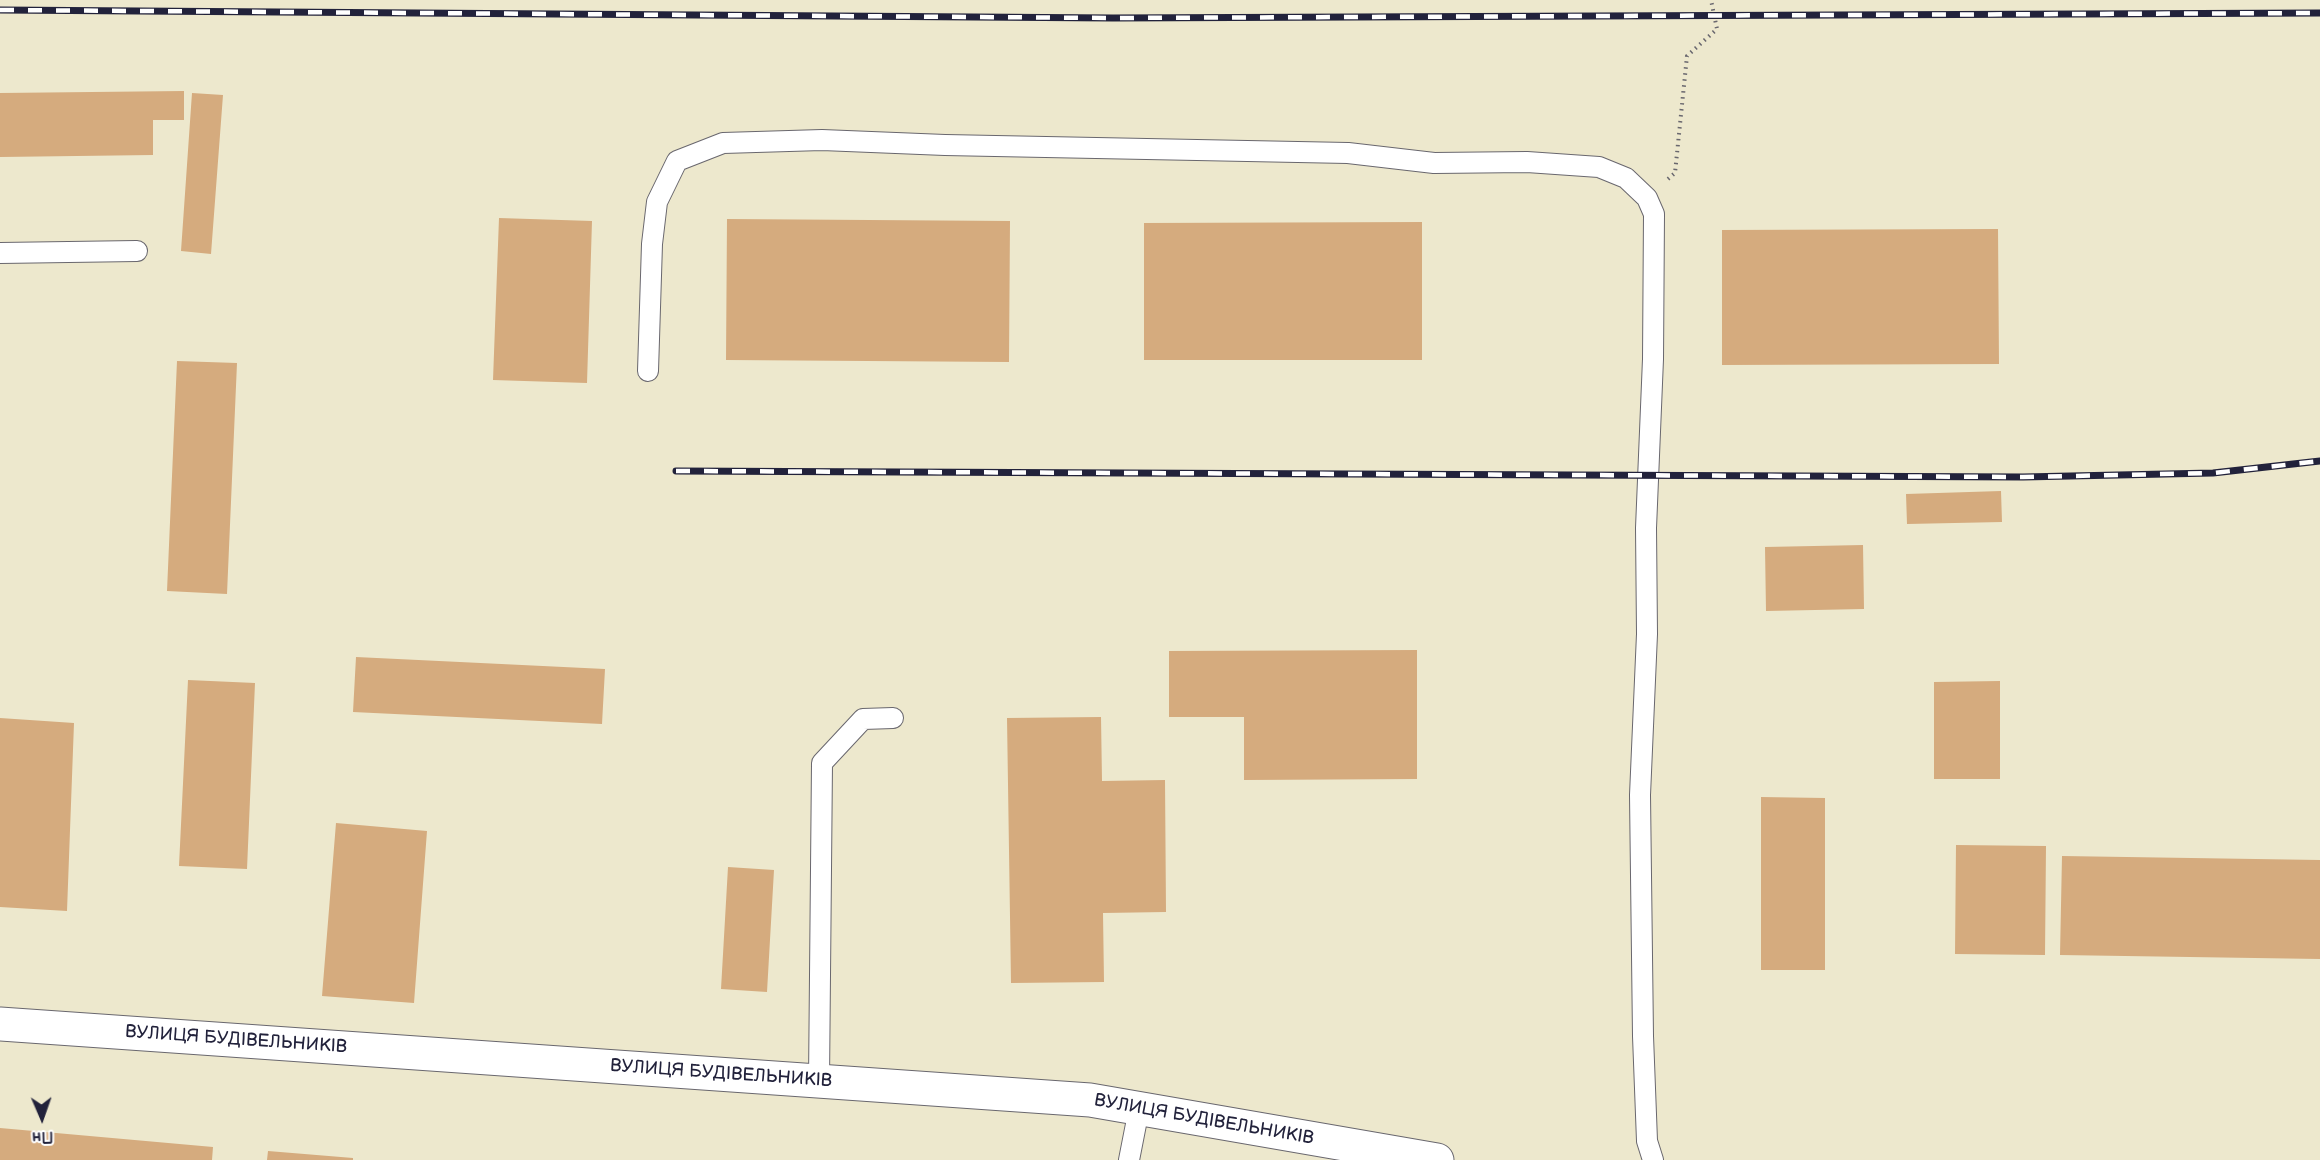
<!DOCTYPE html>
<html>
<head>
<meta charset="utf-8">
<style>
  body { margin:0 }
  #map { position:relative; width:2320px; height:1160px; overflow:hidden; background:#ede8cd; font-family:"Balsamiq Sans",sans-serif }
  canvas { display:block }
  .north { position:absolute; left:12px; top:1088px; width:60px; height:60px; -webkit-text-stroke:4px #fff; paint-order:stroke; rotate:178deg; font-size:16px; font-weight:700; line-height:24px; text-align:center; color:#22223b }
  .north::after { content:''; display:block; margin:auto; width:21px; height:27px; background:#22223b; clip-path:polygon(50% 0,100% 100%,50% 72%,0 100%) }
</style>
</head>
<body>
<div id="map">
<canvas width="2320" height="1160"></canvas>
<div class="north">Пн</div>
</div>
<script>
const ctx = document.querySelector('canvas').getContext('2d');
ctx.lineJoin = 'round';
function fillPath(path, color) { ctx.fillStyle = color; ctx.fill(path, 'evenodd'); }
const poly = rows => new Path2D(rows.map(r => 'M' + r).join(''));
function strokePath(path, color, width, dash) { ctx.strokeStyle = color; ctx.lineWidth = width; ctx.lineCap = dash ? 'butt' : 'round'; ctx.setLineDash(dash || []); ctx.stroke(path); }
function drawText(font, color, halo, rows, align = 'center') {
  ctx.font = font + ' "Balsamiq Sans",sans-serif'; ctx.lineWidth = 5; ctx.setLineDash([]); ctx.textBaseline = 'middle'; ctx.strokeStyle = halo; ctx.fillStyle = color; for (const [text, x, y, turn = 0] of rows) {
    ctx.save(); ctx.translate(x, y); ctx.rotate((+turn || 0) * Math.PI / 180); ctx.textAlign = isNaN(turn) ? turn : align; if (halo) ctx.strokeText(text, 0, 0); ctx.fillText(text, 0, 0); ctx.restore();
  }
}
fillPath(poly([
  [184,91,184,120,153,120,153,155,0,157,0,93],
  [192,93,223,95,211,254,181,251],
  [499,218,592,221,587,383,493,380],
  [727,219,1010,221,1009,362,726,360],
  [1422,222,1422,360,1144,360,1144,223],
  [1998,229,1999,364,1722,365,1722,230],
  [177,361,237,363,227,594,167,591],
  [2001,491,2002,522,1907,524,1906,494],
  [1863,545,1864,609,1766,611,1765,547],
  [1417,650,1417,779,1244,780,1244,717,1169,717,1169,651],
  [356,657,605,669,602,724,353,712],
  [188,680,255,683,247,869,179,866],
  [2000,681,2000,779,1934,779,1934,682],
  [1101,717,1102,781,1165,780,1166,912,1103,913,1104,982,1011,983,1007,718],
  [0,718,74,723,67,911,0,907],
  [1761,797,1825,798,1825,970,1761,970],
  [336,823,427,831,414,1003,322,996],
  [1956,845,2046,846,2045,955,1955,954],
  [2062,856,2320,860,2320,959,2060,955],
  [728,867,774,870,767,992,721,989],
  [0,1128,213,1147,212,1160,0,1160],
  [268,1151,353,1158,353,1160,267,1160]
]), '#d5ab7e');
const lane = poly([
  [0,253,137,251],
  [648,371,652,244,657,202,677,161,723,143,822,140,945,145,1348,153,1434,163,1527,162,1599,167,1626,178,1647,198,1654,214,1653,359,1646,528,1647,634,1640,795,1643,1036,1647,1141,1653,1160],
  [819,1081,822,763,863,719,893,718],
  [1129,1160,1139,1109]
]);
const street = poly([
  [0,1024,1090,1100,1437,1160]
]);
strokePath(lane, '#69676e', 22);
strokePath(street, '#69676e', 35);
strokePath(poly([
  [1668,179,1675,173,1687,56,1717,29,1711,0]
]), '#69676e', 4, [1.5, 4.5]);
strokePath(lane, '#fff', 20);
strokePath(street, '#fff', 33);
const rail = poly([
  [0,10,1113,18,2320,13],
  [676,471,2023,477,2213,473,2320,461]
]);
strokePath(rail, '#22223b', 7);
strokePath(rail, '#fff', 4.5, [14]);
drawText('18px', '#22223b', '#fff', [
  ["ВУЛИЦЯ БУДІВЕЛЬНИКІВ",236,1040,4],
  ["ВУЛИЦЯ БУДІВЕЛЬНИКІВ",721,1074,4],
  ["ВУЛИЦЯ БУДІВЕЛЬНИКІВ",1204,1120,10]
]);
</script>
</body>
</html>
